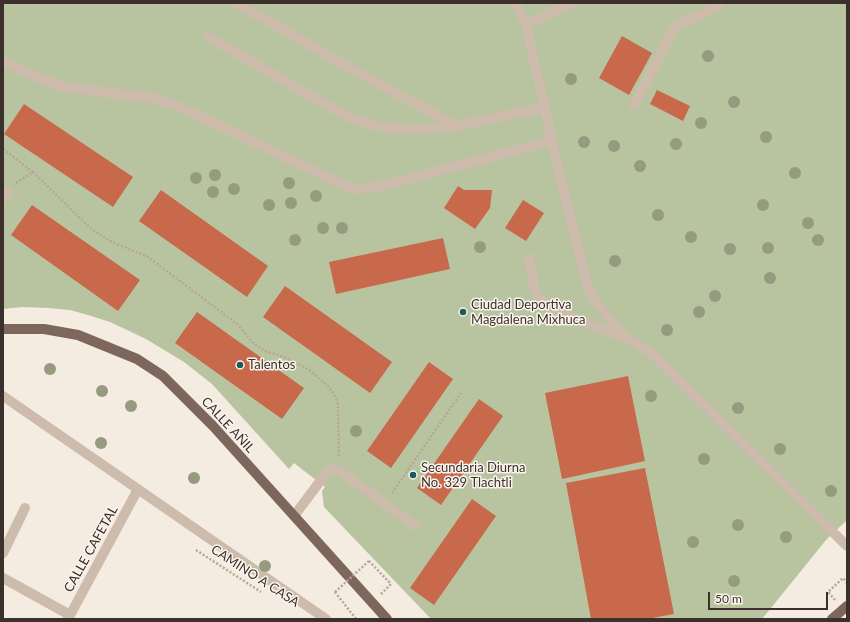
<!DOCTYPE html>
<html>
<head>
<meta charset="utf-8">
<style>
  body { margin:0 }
  #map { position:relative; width:850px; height:622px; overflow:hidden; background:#f4ebe1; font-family:Lato,sans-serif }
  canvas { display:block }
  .frame { position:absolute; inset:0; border:4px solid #3b302b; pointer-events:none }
  .scale { position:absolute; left:708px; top:592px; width:120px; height:18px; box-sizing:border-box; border:2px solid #3b302b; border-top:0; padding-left:5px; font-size:12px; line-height:14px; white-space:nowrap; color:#3b302b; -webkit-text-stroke:3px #fbf5ee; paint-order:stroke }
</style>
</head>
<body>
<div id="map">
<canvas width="850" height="622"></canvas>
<div class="frame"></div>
<div class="scale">50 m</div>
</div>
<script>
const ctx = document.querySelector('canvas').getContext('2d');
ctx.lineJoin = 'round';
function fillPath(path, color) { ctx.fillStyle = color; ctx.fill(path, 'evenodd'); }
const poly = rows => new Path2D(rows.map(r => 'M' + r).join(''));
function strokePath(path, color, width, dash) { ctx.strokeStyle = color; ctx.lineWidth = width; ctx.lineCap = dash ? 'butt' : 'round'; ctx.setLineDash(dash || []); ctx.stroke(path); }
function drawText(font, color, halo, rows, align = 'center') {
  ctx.font = font + ' Lato,sans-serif'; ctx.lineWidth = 3; ctx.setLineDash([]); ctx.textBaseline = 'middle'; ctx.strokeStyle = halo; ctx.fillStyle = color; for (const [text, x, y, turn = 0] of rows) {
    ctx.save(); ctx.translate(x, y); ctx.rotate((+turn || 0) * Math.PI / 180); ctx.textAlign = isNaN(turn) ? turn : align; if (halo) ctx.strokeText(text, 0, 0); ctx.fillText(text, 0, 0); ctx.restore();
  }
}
fillPath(poly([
  [3,3,847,3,847,520,826,540,762,619,431,619,324,507,322,491,325,487,294,463,289,469,212,384,184,362,146,339,110,322,88,315,70,310,49,308,22,307,3,309]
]), '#b8c4a0');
fillPath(poly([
  [622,36,652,53,629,95,599,78],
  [657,90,690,106,683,121,650,104],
  [24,104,133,177,113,207,4,134],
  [458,186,464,190,492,190,490,208,475,229,444,208],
  [161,190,268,266,247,297,139,221],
  [523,200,544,213,526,241,505,228],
  [32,205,140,280,118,311,11,235],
  [443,238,450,269,336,294,329,262],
  [285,286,392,362,370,393,263,317],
  [197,312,304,388,282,419,175,343],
  [429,362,453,379,391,468,367,451],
  [628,376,645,461,562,479,545,393],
  [479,399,503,416,441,505,417,488],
  [645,468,674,614,647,619,591,619,566,483],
  [472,499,496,516,434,605,410,588]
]), '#c8694b');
strokePath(poly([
  [3,149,33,172],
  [16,183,33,172,90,228,110,241,148,257,237,324,254,344,267,352,279,355,308,369,328,386,335,396,338,405,339,458],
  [392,493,461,393],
  [196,550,261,592],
  [369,561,391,584,381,594],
  [335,592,356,619],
  [835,600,828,592,843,578,847,583]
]), '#b9a596', 2.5, [2, 2]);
strokePath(poly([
  [236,3,368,78,457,126],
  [516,3,526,25,560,176,588,288,597,304,626,337,654,355,847,546],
  [526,25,572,3],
  [208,37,346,116,377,126,408,130,457,126,545,107],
  [3,61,36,77,64,87,152,98,176,105,348,187,357,189,381,186,551,141],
  [634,105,675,27,683,22,699,16,721,3],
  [3,199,8,192],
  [529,258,535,291,546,306,561,314,625,337],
  [3,396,326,619],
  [294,516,327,472,333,469,340,471,415,526],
  [3,553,25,508],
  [3,578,70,615],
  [68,619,137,491]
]), '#cdbbac', 10);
strokePath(poly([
  [3,329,44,329,78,335,137,359,163,376,213,426,387,619],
  [832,619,847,606]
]), '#7d675c', 10);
strokePath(poly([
  [335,592,369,561]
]), '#b9a596', 2.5, [2, 2]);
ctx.fillStyle = '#969b7f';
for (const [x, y] of [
  [708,56],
  [571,79],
  [734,102],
  [701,123],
  [766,137],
  [584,142],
  [676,144],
  [614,146],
  [640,166],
  [795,173],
  [215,175],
  [196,178],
  [289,183],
  [234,189],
  [213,192],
  [316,196],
  [291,203],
  [269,205],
  [763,205],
  [658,215],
  [808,223],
  [323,228],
  [342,228],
  [691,237],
  [295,240],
  [818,240],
  [480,247],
  [768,248],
  [730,249],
  [615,261],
  [770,278],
  [715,296],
  [699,312],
  [667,330],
  [50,369],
  [102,391],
  [651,396],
  [131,406],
  [738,408],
  [356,431],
  [101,443],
  [780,449],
  [704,459],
  [194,478],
  [831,491],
  [738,525],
  [786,537],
  [693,542],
  [265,566],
  [734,581]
]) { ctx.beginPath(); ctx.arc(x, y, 6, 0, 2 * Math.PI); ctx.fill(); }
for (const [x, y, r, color] of [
  [463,312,4,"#1f5a5e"],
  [240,365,4,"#1f5a5e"],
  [413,475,4,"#1f5a5e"]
]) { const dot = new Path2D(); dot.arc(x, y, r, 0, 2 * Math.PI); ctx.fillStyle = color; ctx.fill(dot); strokePath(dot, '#fbf5ee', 1.5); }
drawText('13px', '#3b302b', '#fbf5ee', [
  ["Ciudad Deportiva",471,305],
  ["Magdalena Mixhuca",471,320],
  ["Talentos",248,365],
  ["Secundaria Diurna",421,468],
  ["No. 329 Tlachtli",421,483]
], 'left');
drawText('13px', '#3b302b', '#fbf5ee', [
  ["CALLE AÑIL",228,425,47],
  ["CALLE CAFETAL",91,549,-61],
  ["CAMINO A CASA",255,576,33]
]);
</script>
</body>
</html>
